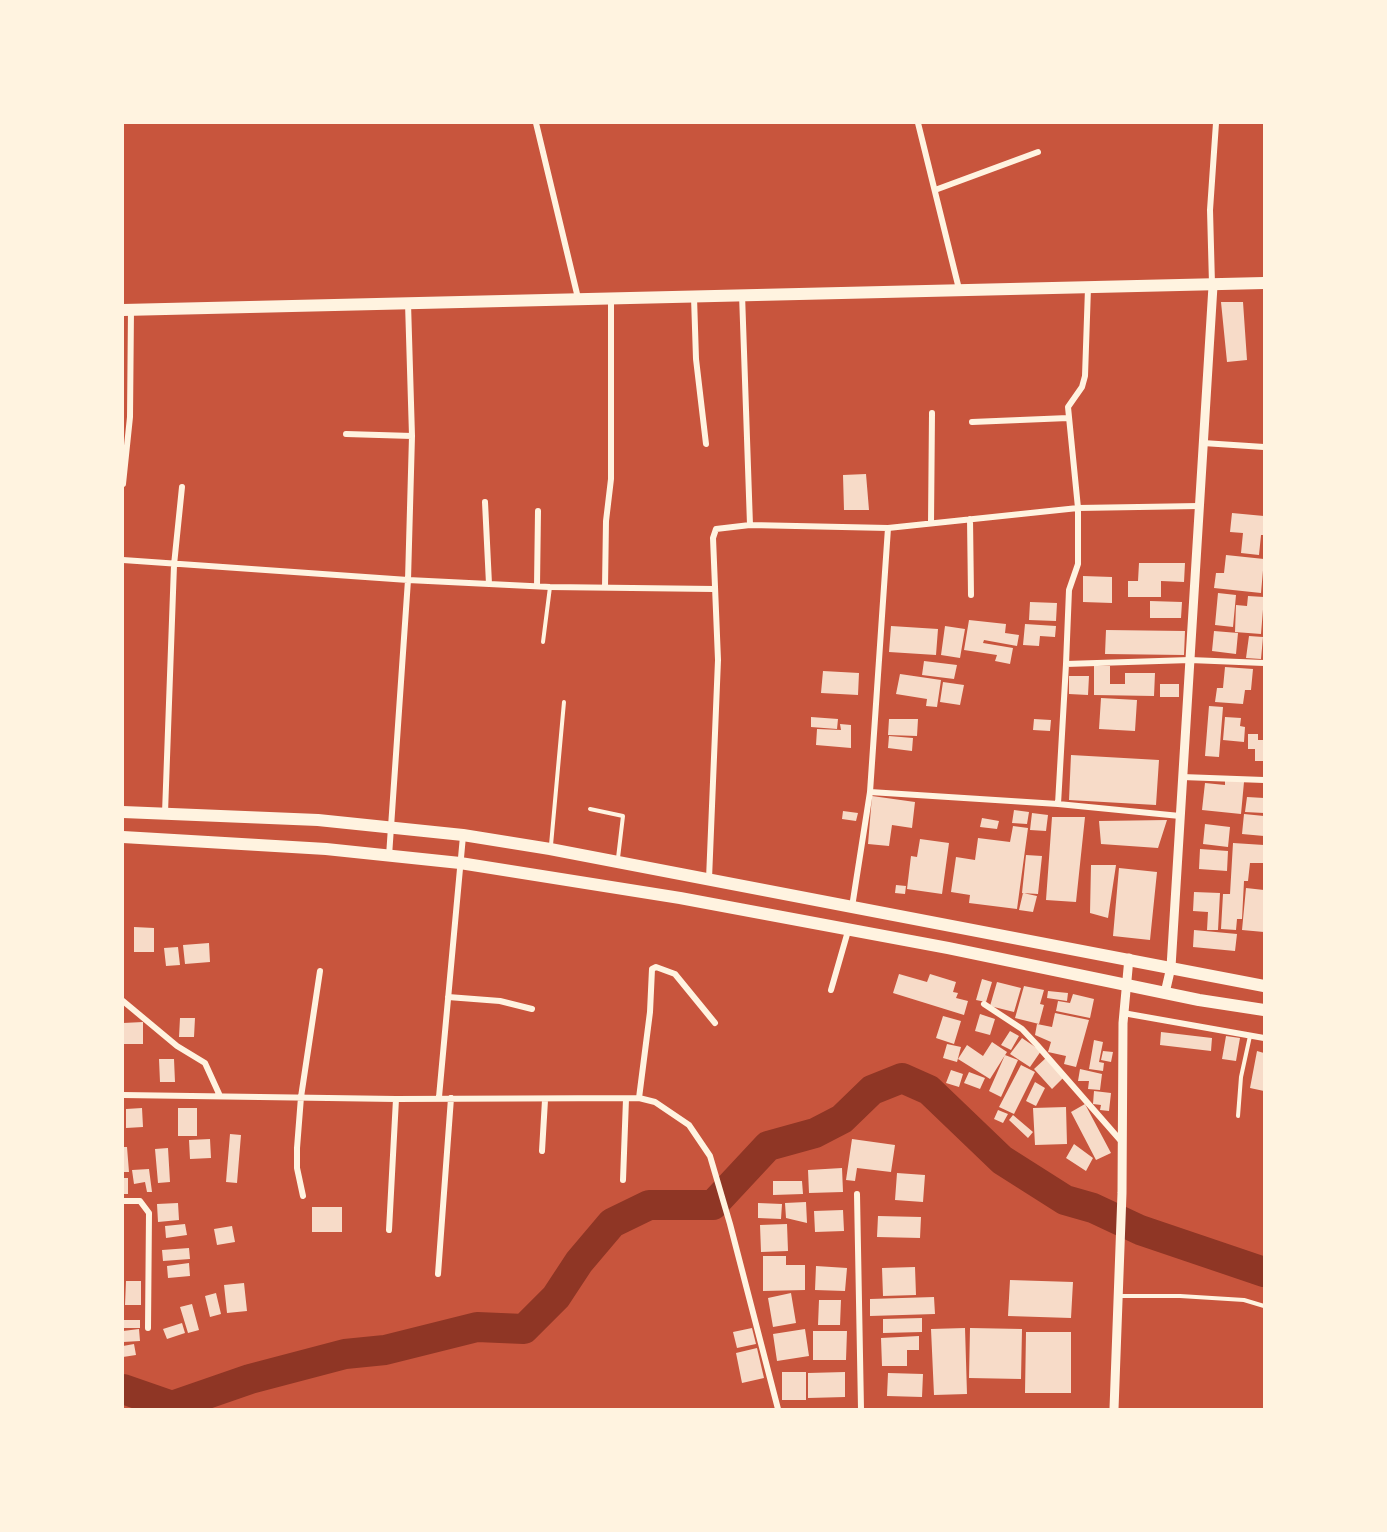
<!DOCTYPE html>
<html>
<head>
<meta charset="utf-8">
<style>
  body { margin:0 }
  #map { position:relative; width:1387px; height:1532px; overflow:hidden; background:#c8553d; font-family:"Noto Sans",sans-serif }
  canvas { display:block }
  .frame { position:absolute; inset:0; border:124px solid #fff3e0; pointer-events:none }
</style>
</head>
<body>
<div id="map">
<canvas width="1387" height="1532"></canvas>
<div class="frame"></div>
</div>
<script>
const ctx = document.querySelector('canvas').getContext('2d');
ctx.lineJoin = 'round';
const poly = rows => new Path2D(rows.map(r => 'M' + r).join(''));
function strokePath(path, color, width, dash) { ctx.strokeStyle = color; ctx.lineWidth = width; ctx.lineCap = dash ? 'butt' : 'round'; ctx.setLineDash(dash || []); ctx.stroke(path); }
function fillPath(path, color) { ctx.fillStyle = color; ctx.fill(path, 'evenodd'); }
strokePath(poly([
  [123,1389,172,1406,250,1379,345,1354,385,1350,477,1327,524,1329,556,1297,579,1262,612,1223,649,1205,713,1205,768,1146,815,1133,842,1119,872,1090,902,1078,929,1090,1002,1160,1065,1200,1093,1208,1140,1230,1264,1272]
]), '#8f3625', 30);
fillPath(poly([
  [1221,302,1243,302,1247,360,1227,362],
  [866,474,869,510,844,510,843,475],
  [1232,513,1264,516,1264,535,1261,535,1259,555,1241,553,1243,533,1230,532],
  [1226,555,1264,559,1261,593,1214,588,1216,573,1224,573],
  [1139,563,1185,563,1184,582,1161,581,1161,597,1128,597,1128,581,1138,581],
  [1083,576,1112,577,1112,603,1083,602],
  [1218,593,1236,595,1233,627,1215,625],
  [1248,596,1264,597,1261,634,1235,632,1236,605,1247,606],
  [1150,601,1182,602,1181,618,1150,618],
  [1030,602,1057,603,1056,621,1029,620],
  [969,620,1006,624,1005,633,1019,635,1017,646,984,640,983,643,1013,648,1010,664,995,661,997,655,964,650],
  [1025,624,1056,626,1055,637,1040,636,1039,646,1023,645],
  [891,626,938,629,936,655,889,652],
  [945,626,965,629,960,658,941,655],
  [1106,630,1185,631,1184,655,1105,654],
  [1214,631,1238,633,1236,654,1212,651],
  [1249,636,1263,637,1261,659,1246,658],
  [924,661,957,665,954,679,922,675],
  [1094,666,1110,666,1110,684,1125,684,1125,673,1155,673,1154,696,1094,695],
  [1225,667,1253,669,1251,690,1245,690,1243,704,1215,702,1217,688,1223,688],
  [823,671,859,673,858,695,821,693],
  [900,674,941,680,937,707,926,706,927,699,896,694],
  [1069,676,1089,676,1088,695,1069,694],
  [943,682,964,685,960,705,940,702],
  [1160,684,1179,684,1179,697,1160,697],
  [1101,698,1137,700,1135,731,1099,729],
  [1209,706,1223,707,1219,757,1205,756],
  [811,717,838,719,837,729,811,727],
  [1225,717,1241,718,1240,726,1245,727,1244,742,1223,740],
  [889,719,918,719,917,736,888,735],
  [1034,719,1051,720,1050,731,1033,730],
  [840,724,851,725,851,748,816,745,817,729,841,730],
  [1248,734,1258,734,1258,740,1264,740,1264,761,1255,761,1255,749,1248,749],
  [889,736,913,738,912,751,888,748],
  [1071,755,1159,760,1156,805,1069,800],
  [1225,780,1244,782,1241,814,1202,810,1205,783,1225,785],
  [872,796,915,802,912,828,892,825,889,846,868,844],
  [1247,797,1264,798,1264,813,1245,812],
  [1014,810,1029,812,1027,824,1012,823],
  [843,811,858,813,856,821,842,819],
  [1032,813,1048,815,1046,831,1030,830],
  [1244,814,1264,816,1264,836,1242,834],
  [1052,817,1085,817,1076,902,1046,900],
  [982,818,999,821,997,829,980,827],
  [1167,820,1158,848,1101,844,1099,821],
  [1205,824,1230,827,1228,847,1203,844],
  [1013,826,1028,828,1017,909,969,903,970,895,951,892,956,857,975,860,978,838,1010,842],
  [920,839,949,843,942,894,907,889,911,856,917,857],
  [1233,843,1264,845,1264,863,1250,863,1248,881,1244,881,1242,919,1237,919,1236,930,1221,929,1223,894,1230,894],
  [1200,849,1228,851,1227,871,1199,869],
  [1026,855,1042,856,1038,894,1022,893],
  [1091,865,1116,865,1108,918,1090,913],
  [1119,868,1157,872,1150,940,1113,936],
  [896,885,906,886,905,894,895,893],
  [1246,888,1264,890,1264,932,1242,930],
  [1194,892,1220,893,1218,930,1207,930,1208,912,1193,911],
  [1023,893,1037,896,1033,912,1019,910],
  [134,927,154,928,154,952,134,952],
  [1194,930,1237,934,1235,951,1193,947],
  [209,943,210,962,185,964,183,945],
  [178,947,180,965,166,966,164,948],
  [899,974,927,982,930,974,956,982,953,992,958,993,956,998,968,1001,964,1015,893,993],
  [982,979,992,982,986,1002,976,1000],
  [997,982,1021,988,1014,1012,990,1006],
  [1024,986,1044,990,1040,1004,1044,1005,1039,1024,1015,1018],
  [1048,991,1068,993,1067,1001,1047,998],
  [1073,994,1094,999,1090,1018,1056,1011,1058,1001,1070,1003],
  [1055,1013,1089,1020,1076,1067,1064,1064,1066,1056,1048,1052,1051,1042,1035,1035,1037,1024,1052,1027],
  [980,1014,995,1019,990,1035,975,1031],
  [943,1016,961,1021,954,1044,936,1038],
  [180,1018,195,1018,194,1037,179,1037],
  [143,1022,143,1044,123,1044,123,1023],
  [1010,1031,1019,1036,1011,1050,1001,1045],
  [1161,1032,1212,1038,1211,1051,1160,1045],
  [1226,1036,1240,1038,1236,1061,1222,1059],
  [1022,1038,1041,1051,1030,1067,1010,1054],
  [1094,1040,1103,1042,1099,1062,1104,1063,1103,1071,1089,1069],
  [992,1042,1007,1052,990,1079,958,1059,967,1045,983,1056],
  [947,1044,961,1047,957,1062,943,1058],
  [1103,1051,1113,1052,1111,1062,1101,1060],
  [1257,1051,1264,1053,1264,1091,1250,1088],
  [1005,1055,1018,1060,1001,1097,989,1091],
  [1047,1057,1064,1077,1052,1089,1034,1069],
  [159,1059,174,1059,175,1082,160,1082],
  [1021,1065,1035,1072,1014,1114,999,1107],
  [1080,1069,1102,1074,1100,1090,1088,1089,1089,1081,1078,1081],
  [951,1070,963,1074,959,1087,946,1083],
  [969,1072,985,1078,980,1089,964,1083],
  [1035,1082,1045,1088,1036,1106,1026,1101],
  [1094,1091,1111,1093,1109,1111,1100,1110,1101,1105,1093,1104],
  [1085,1104,1111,1153,1096,1160,1071,1112],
  [1066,1107,1067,1144,1035,1145,1033,1108],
  [142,1108,143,1127,126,1128,126,1109],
  [178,1108,197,1108,197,1136,178,1136],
  [998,1110,1008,1114,1003,1123,994,1119],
  [1013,1115,1033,1132,1028,1138,1009,1120],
  [230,1134,241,1135,237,1183,226,1182],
  [210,1139,211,1158,190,1159,189,1140],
  [852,1139,895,1145,891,1172,857,1168,855,1181,846,1180],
  [1074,1144,1093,1158,1086,1171,1066,1158],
  [123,1147,127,1147,129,1172,123,1172],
  [168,1148,170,1182,158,1183,155,1149],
  [842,1168,843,1192,809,1193,808,1170],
  [149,1169,152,1192,147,1192,145,1182,134,1184,132,1170],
  [897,1173,925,1175,923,1202,895,1200],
  [123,1178,128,1178,128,1194,123,1194],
  [773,1181,802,1181,803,1194,773,1195],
  [806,1202,807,1223,786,1218,785,1203],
  [178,1203,179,1220,158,1222,157,1204],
  [758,1203,782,1204,781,1219,758,1218],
  [312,1207,342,1207,342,1232,312,1232],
  [843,1210,844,1231,815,1232,814,1211],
  [878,1216,921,1217,920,1238,877,1237],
  [185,1224,187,1235,166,1238,165,1226],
  [787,1224,788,1251,761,1252,760,1225],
  [232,1226,235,1242,217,1245,214,1229],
  [189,1248,190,1259,163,1261,162,1250],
  [763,1256,786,1256,786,1265,805,1265,805,1290,763,1291],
  [189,1263,190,1276,168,1278,167,1266],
  [816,1266,847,1268,845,1291,815,1290],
  [915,1267,916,1295,883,1296,882,1268],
  [1010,1280,1073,1282,1071,1318,1008,1316],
  [126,1281,141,1281,141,1305,125,1305],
  [244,1283,247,1311,227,1313,224,1285],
  [216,1293,221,1314,210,1317,205,1296],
  [791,1293,796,1323,773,1327,768,1298],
  [934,1297,935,1314,870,1316,870,1299],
  [819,1300,841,1300,840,1325,818,1325],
  [192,1304,199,1330,188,1333,180,1307],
  [922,1318,922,1332,883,1333,883,1319],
  [123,1320,140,1320,140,1328,123,1328],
  [182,1323,185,1333,167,1339,163,1329],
  [752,1328,756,1344,737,1348,733,1332],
  [965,1328,967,1394,934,1395,931,1329],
  [970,1328,1022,1329,1021,1379,969,1378],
  [139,1329,140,1341,123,1342,123,1331],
  [805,1329,809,1356,777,1361,773,1334],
  [813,1331,847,1331,846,1360,813,1360],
  [1026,1332,1071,1332,1071,1393,1025,1393],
  [919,1336,919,1350,907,1350,907,1366,882,1366,881,1338],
  [134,1344,136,1355,123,1357,123,1346],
  [757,1348,764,1378,742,1383,736,1353],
  [782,1372,806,1372,806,1400,782,1400],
  [845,1372,845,1397,808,1398,808,1373],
  [888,1373,923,1374,922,1397,887,1396]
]), '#f7dbc8');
strokePath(poly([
  [543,642,550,587],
  [590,809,623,816,618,858],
  [551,845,564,702],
  [1238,1116,1241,1077,1250,1036],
  [1120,1296,1180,1296,1244,1300,1264,1306]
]), '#fff3e0', 4);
strokePath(poly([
  [536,123,578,298],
  [918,123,959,289],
  [935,190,1038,152],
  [1212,284,1210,210,1216,123],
  [1088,288,1085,376,1082,387,1068,407,1078,508,1078,564,1069,590,1066,664,1190,660,1264,663],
  [694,297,696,359,706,444],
  [972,422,1068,418],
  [346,434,412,436],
  [1203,443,1264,447],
  [123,484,130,417,131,310],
  [485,502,489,584],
  [970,519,971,595],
  [931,523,932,413],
  [750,525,888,528,1078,508,1199,506],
  [123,560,408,580,550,587,714,589],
  [537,586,538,511],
  [605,587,606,521,611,479,611,299],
  [1182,777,1264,780],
  [870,792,888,528],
  [1058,804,1180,816],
  [165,813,174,565,182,487],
  [389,856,408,580,412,436,408,303],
  [709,879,718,660,713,538,716,529,750,525,742,294],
  [852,907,870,792,1058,804,1066,664],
  [831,990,848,931],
  [448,997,500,1001,532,1009],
  [123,1001,177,1046,205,1063,220,1096],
  [984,1004,1022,1029,1037,1045,1121,1141],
  [1123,1013,1264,1038],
  [123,1095,396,1099,639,1098,655,1102,689,1125,710,1156,730,1224,778,1409],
  [439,1097,463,836],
  [639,1098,650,1012,652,969,656,967,675,974,715,1023],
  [542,1151,545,1100],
  [623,1180,626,1099],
  [857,1194,861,1409],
  [303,1196,297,1168,297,1148,301,1097,320,971],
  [123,1201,140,1201,149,1213,148,1328],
  [389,1230,396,1099],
  [438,1274,451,1098]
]), '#fff3e0', 6);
strokePath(poly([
  [1165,993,1171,967,1213,286],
  [1114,1409,1122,1193,1123,1023,1129,958]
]), '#fff3e0', 9);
strokePath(poly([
  [123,310,1264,283]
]), '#fff3e0', 12);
strokePath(poly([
  [123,812,318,820,463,835,550,849,1264,986],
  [123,837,326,849,460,863,680,898,948,948,1199,1000,1264,1010]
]), '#fff3e0', 12);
</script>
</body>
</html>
